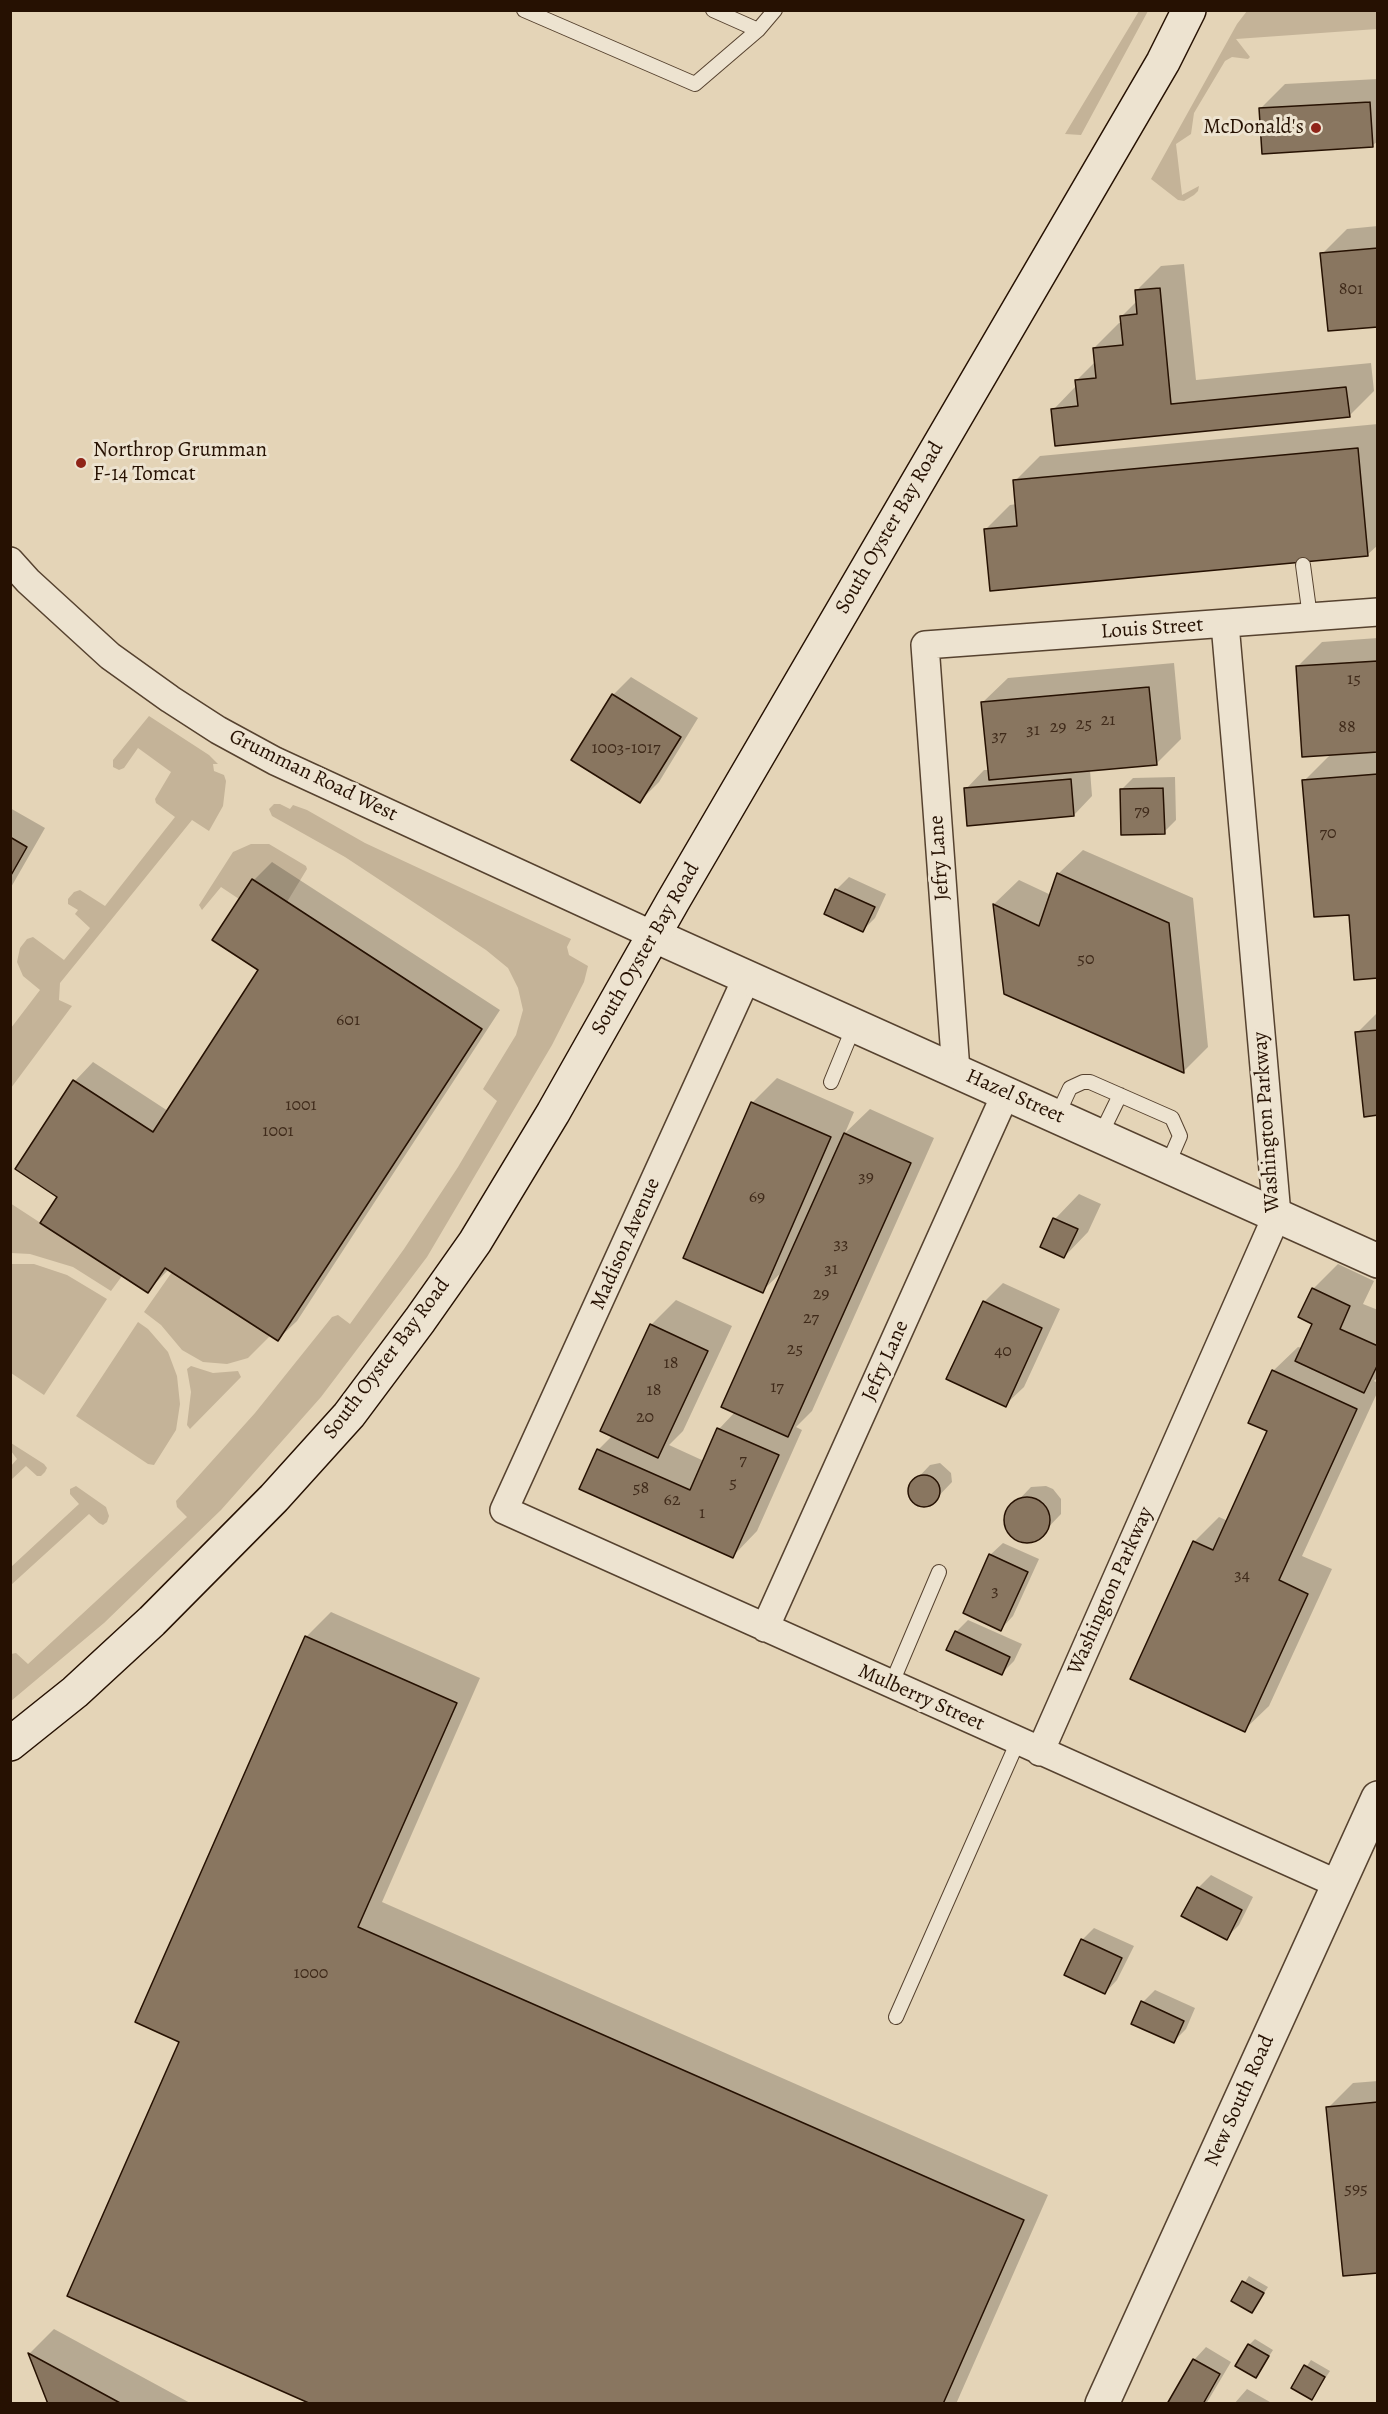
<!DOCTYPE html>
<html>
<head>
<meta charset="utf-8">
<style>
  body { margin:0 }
  #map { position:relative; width:1388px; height:2414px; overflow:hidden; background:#e4d4b7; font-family:Alegreya,serif }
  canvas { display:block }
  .frame { position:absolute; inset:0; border:12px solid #261102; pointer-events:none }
</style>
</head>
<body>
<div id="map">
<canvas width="1388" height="2414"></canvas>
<div class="frame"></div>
</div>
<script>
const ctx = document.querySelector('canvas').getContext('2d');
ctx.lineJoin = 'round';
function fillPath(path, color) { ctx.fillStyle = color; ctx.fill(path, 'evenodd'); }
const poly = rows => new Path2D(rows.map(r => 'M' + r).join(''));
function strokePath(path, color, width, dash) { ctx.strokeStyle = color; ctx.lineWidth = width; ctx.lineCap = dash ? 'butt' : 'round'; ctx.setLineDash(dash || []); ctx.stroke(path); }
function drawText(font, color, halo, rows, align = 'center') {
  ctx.font = font + ' Alegreya,serif'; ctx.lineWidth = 6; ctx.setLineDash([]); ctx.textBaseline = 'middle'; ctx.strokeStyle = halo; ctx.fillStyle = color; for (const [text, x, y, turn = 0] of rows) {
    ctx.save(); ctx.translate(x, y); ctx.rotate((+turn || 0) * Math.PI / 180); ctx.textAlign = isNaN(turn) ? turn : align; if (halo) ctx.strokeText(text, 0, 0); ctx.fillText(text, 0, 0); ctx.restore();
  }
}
fillPath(poly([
  [1139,11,1148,11,1081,135,1065,134],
  [1247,11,1377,11,1377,29,1236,39,1250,57,1248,59,1232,57,1225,61,1194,113,1191,134,1176,144,1182,195,1199,186,1198,191,1194,195,1184,201,1178,200,1151,179,1237,24],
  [149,716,209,755,218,764,213,764,214,771,224,775,226,781,223,806,209,831,192,820,60,983,59,1000,72,1006,11,1088,11,1028,40,990,23,976,17,962,20,948,27,939,33,937,64,960,90,928,75,914,78,910,68,904,68,899,74,892,80,890,105,906,175,817,156,803,155,799,171,772,138,748,124,768,119,770,113,767,113,760],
  [274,804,280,804,290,809,293,805,307,810,365,843,571,939,567,947,569,955,588,966,584,982,552,1045,427,1257,321,1397,221,1510,104,1623,11,1701,11,1654,16,1653,28,1664,187,1517,177,1507,176,1501,255,1413,332,1317,338,1315,350,1324,404,1249,458,1167,497,1101,483,1089,516,1035,523,1010,518,988,508,968,486,950,345,857,272,816,269,809],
  [251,844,269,844,306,866,307,869,287,902,253,880,239,899,221,887,202,910,199,905,233,852],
  [10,1203,122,1276,111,1291,73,1267,30,1254,11,1253],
  [10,1264,34,1264,67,1275,107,1299,44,1395,11,1373],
  [172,1272,270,1336,248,1358,227,1364,203,1362,182,1350,161,1325,144,1312],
  [138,1322,148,1329,168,1352,177,1376,180,1404,176,1430,154,1465,148,1464,76,1416],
  [191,1366,213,1373,238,1371,241,1377,190,1429,187,1425,191,1392,187,1369],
  [11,1443,44,1464,47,1468,45,1472,41,1476,37,1476,26,1466,11,1480,11,1466,17,1459,11,1451],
  [76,1486,106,1507,109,1516,107,1522,103,1525,99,1523,89,1514,11,1585,11,1567,79,1504,70,1494,70,1489]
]), '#c4b398');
fillPath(poly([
  [1378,79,1378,141,1373,145,1260,109,1285,84],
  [1378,226,1378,325,1322,254,1347,229],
  [1184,264,1196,380,1371,363,1374,391,1349,416,1053,410,1077,385,1077,380,1096,361,1094,348,1119,323,1122,323,1122,316,1137,301,1136,291,1161,266],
  [1378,424,1378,545,1367,555,986,529,1010,505,1017,504,1015,481,1040,456],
  [1378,638,1378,977,1350,913,1304,781,1331,754,1297,667,1322,642],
  [1174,663,1181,739,1156,764,1090,770,1092,796,1074,815,966,789,984,770,989,770,983,702,1008,678],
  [631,677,698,718,659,782,640,801,613,695],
  [1175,777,1176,820,1164,832,1121,790,1133,778],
  [10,808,45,828,10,889],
  [1083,850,1193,898,1208,1047,1184,1071,1006,993,994,904,1019,880,1051,895,1058,874],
  [272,862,500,1010,297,1321,278,1339,169,1269,148,1291,59,1197,17,1169,75,1081,93,1062,168,1111,260,970,254,880],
  [849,877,886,894,875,918,863,930,826,913,837,889],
  [1376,1014,1378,1014,1378,1114,1357,1033],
  [777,1078,854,1112,845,1133,870,1109,934,1138,812,1411,796,1427,802,1430,757,1531,733,1556,598,1450,613,1435,651,1325,676,1300,732,1326,683,1431,669,1445,704,1461,719,1429,735,1412,784,1270,762,1291,752,1103],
  [1079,1194,1101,1204,1088,1232,1064,1257,1055,1219],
  [1338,1264,1374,1281,1363,1304,1378,1310,1378,1377,1374,1381,1378,1383,1378,1391,1302,1556,1332,1569,1269,1706,1244,1730,1194,1542,1219,1517,1228,1521,1269,1431,1273,1371,1298,1347,1302,1348,1314,1323,1313,1289],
  [1003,1283,1060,1309,1024,1387,1005,1405,948,1378,984,1302],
  [940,1463,951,1473,952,1482,932,1503,922,1505,911,1496,911,1485,930,1465],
  [1046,1486,1053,1489,1061,1499,1061,1514,1037,1539,1022,1540,1010,1532,1007,1525,1008,1511,1031,1487],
  [1003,1543,1039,1559,1013,1616,1001,1629,990,1555],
  [331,1612,480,1678,382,1902,1048,2195,956,2404,315,2404,181,2041,306,1637],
  [968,1620,1022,1644,1014,1661,1002,1673,956,1632],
  [1211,1875,1253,1897,1239,1925,1226,1938,1184,1916,1198,1888],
  [1094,1928,1134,1946,1117,1980,1105,1993,1082,1940],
  [1155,1990,1195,2008,1186,2029,1173,2042,1143,2002],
  [1378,2081,1378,2272,1328,2108,1353,2083],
  [1249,2276,1268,2287,1252,2311,1233,2300],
  [54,2329,192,2404,50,2404,30,2353],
  [1255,2339,1273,2350,1256,2376,1249,2345],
  [1206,2347,1231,2362,1206,2404,1168,2404,1194,2360],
  [1311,2360,1330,2371,1312,2398,1293,2387],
  [1247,2389,1270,2402,1270,2404,1234,2404]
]), '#0003');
const building = poly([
  [1370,102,1373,147,1262,154,1259,108,1370,102],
  [1378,248,1378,327,1328,331,1320,253,1378,248],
  [1160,288,1171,404,1346,387,1350,417,1055,446,1051,409,1078,406,1075,380,1096,378,1093,348,1123,345,1120,316,1137,314,1135,290,1160,288],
  [1358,448,1368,556,990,591,984,529,1017,526,1013,480,1358,448],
  [1378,661,1378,752,1302,757,1296,666,1378,661],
  [1149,687,1157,765,989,780,981,702,1149,687],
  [612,694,681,737,640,803,571,760,612,694],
  [1378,774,1378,978,1354,980,1349,915,1314,917,1302,780,1378,774],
  [1071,779,1074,816,967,826,964,788,1071,779],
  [1163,788,1165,834,1121,835,1120,789,1163,788],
  [10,837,27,847,10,877,10,837],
  [1057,873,1169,923,1184,1073,1004,994,993,904,1039,926,1057,873],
  [252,879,482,1029,278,1341,165,1268,148,1293,122,1276,40,1223,57,1197,15,1169,73,1080,153,1132,258,970,212,940,252,879],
  [835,889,875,907,863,932,824,914,835,889],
  [1378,1030,1378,1115,1364,1117,1355,1032,1378,1030],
  [751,1102,831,1137,763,1293,683,1258,751,1102],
  [844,1133,911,1163,788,1437,721,1407,844,1133],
  [1053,1218,1078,1229,1064,1258,1040,1247,1053,1218],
  [1312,1288,1350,1306,1340,1329,1378,1346,1378,1364,1364,1393,1295,1361,1312,1324,1298,1317,1312,1288],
  [983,1301,1042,1328,1006,1407,946,1379,983,1301],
  [650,1324,708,1351,658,1458,600,1431,650,1324],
  [1272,1370,1357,1409,1279,1580,1308,1594,1245,1732,1130,1679,1193,1541,1213,1550,1267,1431,1248,1423,1272,1370],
  [717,1428,779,1455,733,1558,579,1489,597,1449,690,1490,717,1428],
  '908 1491a16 16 0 1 1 32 0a16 16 0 1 1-32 0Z',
  '1004 1520a23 23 0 1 1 46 0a23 23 0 1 1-46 0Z',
  [989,1554,1028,1572,1001,1631,963,1613,989,1554],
  [955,1631,1010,1657,1002,1675,946,1650,955,1631],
  [305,1636,457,1703,358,1927,1024,2220,943,2404,311,2404,67,2296,179,2042,135,2022,305,1636],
  [1197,1887,1242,1910,1227,1940,1181,1916,1197,1887],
  [1081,1939,1122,1958,1105,1994,1064,1975,1081,1939],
  [1141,2001,1184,2021,1174,2043,1131,2024,1141,2001],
  [1378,2102,1378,2273,1343,2276,1326,2107,1378,2102],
  [1242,2281,1264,2293,1252,2313,1231,2301,1242,2281],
  [1248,2344,1269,2356,1256,2378,1235,2366,1248,2344],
  [28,2353,122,2404,48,2404,28,2353],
  [1193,2359,1220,2374,1203,2404,1167,2404,1193,2359],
  [1304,2365,1325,2377,1312,2400,1291,2388,1304,2365]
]);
fillPath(building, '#897660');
strokePath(building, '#261102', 1.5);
const service = poly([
  [524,10,695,84,758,30,775,10],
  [713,10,758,30],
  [1303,565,1310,617],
  [831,1082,854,1026],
  [1057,1116,1070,1088,1083,1082,1090,1082,1172,1118,1180,1136,1167,1166],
  [1100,1136,1120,1095],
  [891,1685,939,1572],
  [896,2017,1018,1741]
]);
const minor = poly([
  [10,561,28,581,110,656,170,699,218,730,275,761,653,935],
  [747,977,504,1510,1338,1884],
  [956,1071,925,645,1378,612],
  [765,1628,1006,1093],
  [1040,1752,1277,1215,1225,624]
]);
const tertiary = poly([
  [653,935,1378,1261],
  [1102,2404,1378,1798]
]);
const secondary = poly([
  [10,1744,75,1692,152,1621,274,1498,349,1415,420,1320,475,1242,553,1113,673,901,1163,62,1189,10]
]);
strokePath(service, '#56422f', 16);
strokePath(minor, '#56422f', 30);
strokePath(tertiary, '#56422f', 36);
strokePath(secondary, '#261102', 36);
strokePath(service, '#ede3d0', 14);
strokePath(minor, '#ede3d0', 27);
strokePath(tertiary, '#ede3d0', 33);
strokePath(secondary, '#ede3d0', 33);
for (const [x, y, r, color] of [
  [1316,128,6,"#8f2418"],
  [81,463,6,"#8f2418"]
]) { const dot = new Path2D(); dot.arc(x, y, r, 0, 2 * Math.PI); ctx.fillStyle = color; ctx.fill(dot); strokePath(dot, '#ede3d0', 2); }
drawText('18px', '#3f2a1a', null, [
  ["801",1351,290],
  ["15",1354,680],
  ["21",1108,721],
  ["25",1084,725],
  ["29",1058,728],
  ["88",1347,728],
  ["31",1033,731],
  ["37",999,737],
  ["1003-1017",626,749],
  ["79",1142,812],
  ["70",1328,834],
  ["50",1086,960],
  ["601",348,1021],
  ["1001",301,1106],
  ["1001",278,1132],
  ["39",866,1178],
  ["69",757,1198],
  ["33",841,1245],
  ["31",831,1270],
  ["29",821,1295],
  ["27",811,1319],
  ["25",795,1350],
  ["40",1003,1352],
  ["18",671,1364],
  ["17",777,1388],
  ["18",654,1391],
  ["20",645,1418],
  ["7",743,1461],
  ["5",733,1484],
  ["58",641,1489],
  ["62",672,1501],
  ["1",702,1514],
  ["34",1242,1576],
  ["3",995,1592],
  ["1000",311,1974],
  ["595",1356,2190]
]);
drawText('21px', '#261102', '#ede3d0', [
  ["McDonald's",1304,128],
  ["Northrop Grumman",93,451,"left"],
  ["F-14 Tomcat",93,475,"left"]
], 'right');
drawText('21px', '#261102', '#ede3d0', [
  ["South Oyster Bay Road",890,528,-60],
  ["Louis Street",1152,629,-4],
  ["Grumman Road West",313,776,26],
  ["Jefry Lane",940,858,-94],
  ["South Oyster Bay Road",646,949,-60],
  ["Hazel Street",1015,1097,24],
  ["Washington Parkway",1267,1122,-94],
  ["Madison Avenue",626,1244,-66],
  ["South Oyster Bay Road",387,1359,-53],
  ["Jefry Lane",886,1361,-66],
  ["Washington Parkway",1111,1591,-66],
  ["Mulberry Street",921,1698,24],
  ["New South Road",1240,2101,-66]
]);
</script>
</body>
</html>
